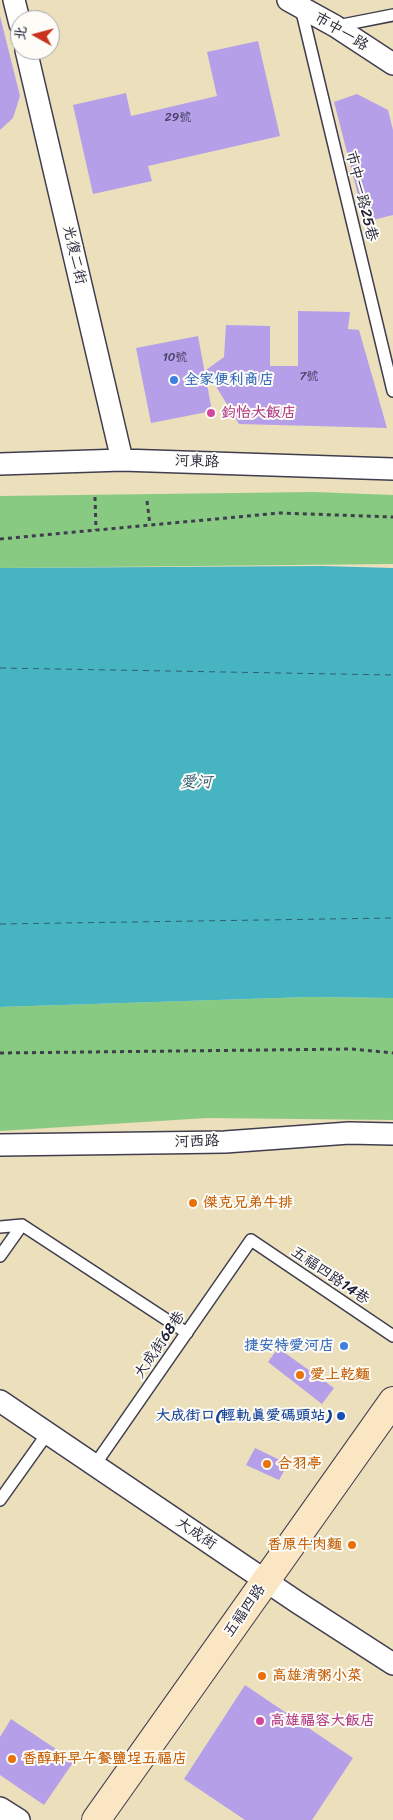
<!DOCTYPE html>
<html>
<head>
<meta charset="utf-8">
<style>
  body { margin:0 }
  #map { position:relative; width:393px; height:1820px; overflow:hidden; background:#ebdfbc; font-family:Sriracha,"LXGW WenKai TC",sans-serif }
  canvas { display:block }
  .north { position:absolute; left:10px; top:10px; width:50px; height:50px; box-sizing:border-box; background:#fdfcf7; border:1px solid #a5a5ac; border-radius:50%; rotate:277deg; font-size:14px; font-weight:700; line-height:20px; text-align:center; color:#22223b }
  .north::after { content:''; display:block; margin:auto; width:18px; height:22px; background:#c8321e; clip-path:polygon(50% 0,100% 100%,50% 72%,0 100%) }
</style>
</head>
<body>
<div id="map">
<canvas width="393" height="1820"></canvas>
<div class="north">北</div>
</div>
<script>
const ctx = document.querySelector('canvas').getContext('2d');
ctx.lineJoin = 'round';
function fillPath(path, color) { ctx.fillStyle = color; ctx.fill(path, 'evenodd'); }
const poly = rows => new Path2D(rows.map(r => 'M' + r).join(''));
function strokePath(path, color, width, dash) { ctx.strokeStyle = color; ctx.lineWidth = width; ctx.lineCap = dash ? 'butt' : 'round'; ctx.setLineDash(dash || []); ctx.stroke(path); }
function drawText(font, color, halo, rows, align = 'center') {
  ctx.font = font + ' Sriracha,"LXGW WenKai TC",sans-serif'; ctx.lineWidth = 4; ctx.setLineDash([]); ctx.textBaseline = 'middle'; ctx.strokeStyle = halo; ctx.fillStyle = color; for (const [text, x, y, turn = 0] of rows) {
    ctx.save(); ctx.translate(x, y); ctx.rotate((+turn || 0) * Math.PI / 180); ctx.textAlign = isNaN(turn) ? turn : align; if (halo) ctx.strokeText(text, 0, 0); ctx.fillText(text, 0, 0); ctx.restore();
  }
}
fillPath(poly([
  [314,492,393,495,393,564,0,568,0,496],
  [310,997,393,998,393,1120,207,1118,0,1131,0,1007]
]), '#89ca82');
fillPath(poly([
  [322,566,393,568,393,998,310,997,0,1007,0,568]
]), '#47b5c1');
strokePath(poly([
  [0,668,393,675],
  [0,924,393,918]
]), '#315d71', 1, [6, 5]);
fillPath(poly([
  [0,16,20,96,13,118,0,130],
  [258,41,280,136,148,166,152,181,93,194,73,105,126,93,131,116,217,96,207,52],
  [357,94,388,110,393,130,393,215,365,222,334,102],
  [298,311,350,312,348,329,359,330,387,428,239,424,206,370,224,357,226,325,270,326,270,366,298,366],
  [198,336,212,411,151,423,136,348],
  [278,1348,334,1388,322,1404,268,1362],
  [255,1448,288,1464,279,1480,246,1465],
  [245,1685,353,1758,312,1820,245,1820,184,1779],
  [11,1719,74,1761,44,1805,0,1775,0,1737]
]), '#b69fe9');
const lane = poly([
  [301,8,393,391],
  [337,26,393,15],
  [0,1227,22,1225,187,1333],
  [0,1256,22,1225],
  [94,1466,251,1240,393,1336],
  [0,1500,47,1434]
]);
const street = poly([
  [14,0,20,24],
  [288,0,335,26,393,64],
  [26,50,122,460],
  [0,464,122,460,393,469],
  [0,1145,225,1142,349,1133,393,1134],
  [0,1401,297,1602,393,1664],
  [0,1808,19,1820]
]);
const secondary = poly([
  [96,1820,393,1401]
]);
strokePath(lane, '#403e4e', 14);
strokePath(street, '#403e4e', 24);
strokePath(secondary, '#403e4e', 30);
strokePath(poly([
  [95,497,96,530],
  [147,501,150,525],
  [0,539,280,513,393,517],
  [0,1053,352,1049,393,1053]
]), '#403e4e', 3, [4, 4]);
strokePath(lane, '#fff', 11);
strokePath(street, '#fff', 21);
strokePath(secondary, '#fbe6c3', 28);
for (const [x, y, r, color] of [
  [174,380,5,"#3f7fe0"],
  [211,413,5,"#d1479c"],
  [193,1203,5,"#e8710a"],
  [344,1346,5,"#3f7fe0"],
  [300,1375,5,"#e8710a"],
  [341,1416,5,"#1a4fb4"],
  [267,1464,5,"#e8710a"],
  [352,1545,5,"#e8710a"],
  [262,1676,5,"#e8710a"],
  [260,1721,5,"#d1479c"],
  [12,1759,5,"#e8710a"]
]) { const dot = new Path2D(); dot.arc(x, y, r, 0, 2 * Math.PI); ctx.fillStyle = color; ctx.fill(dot); strokePath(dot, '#fdfcf7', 2); }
drawText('12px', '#474166', null, [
  ["29號",178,118],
  ["10號",175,358],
  ["7號",309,377]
]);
drawText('15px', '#22223b', '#fdfcf7', [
  ["市中一路",341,32,31],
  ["市中一路25巷",361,196,76],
  ["光復二街",74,255,77],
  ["河東路",197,462,2],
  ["河西路",197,1142,-1],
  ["五福四路14巷",330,1276,34],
  ["大成街68巷",160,1345,-56],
  ["大成街",196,1534,34],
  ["五福四路",245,1611,-55]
]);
drawText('bold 15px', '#366cbe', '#fdfcf7', [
  ["全家便利商店",184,380],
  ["捷安特愛河店",334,1346,"right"]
], 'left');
drawText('bold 15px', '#b23c85', '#fdfcf7', [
  ["鈞怡大飯店",221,413],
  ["高雄福容大飯店",270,1721]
], 'left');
drawText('bold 15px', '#c56008', '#fdfcf7', [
  ["傑克兄弟牛排",203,1203],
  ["愛上乾麵",310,1375],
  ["合羽亭",277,1464],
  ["香原牛肉麵",342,1545,"right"],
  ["高雄清粥小菜",272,1676],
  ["香醇軒早午餐鹽埕五福店",22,1759]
], 'left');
drawText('bold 15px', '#164399', '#fdfcf7', [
  ["大成街口(輕軌真愛碼頭站)",331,1416]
], 'right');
drawText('italic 16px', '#315d71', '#fdfcf7', [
  ["愛河",196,783]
]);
</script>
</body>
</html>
